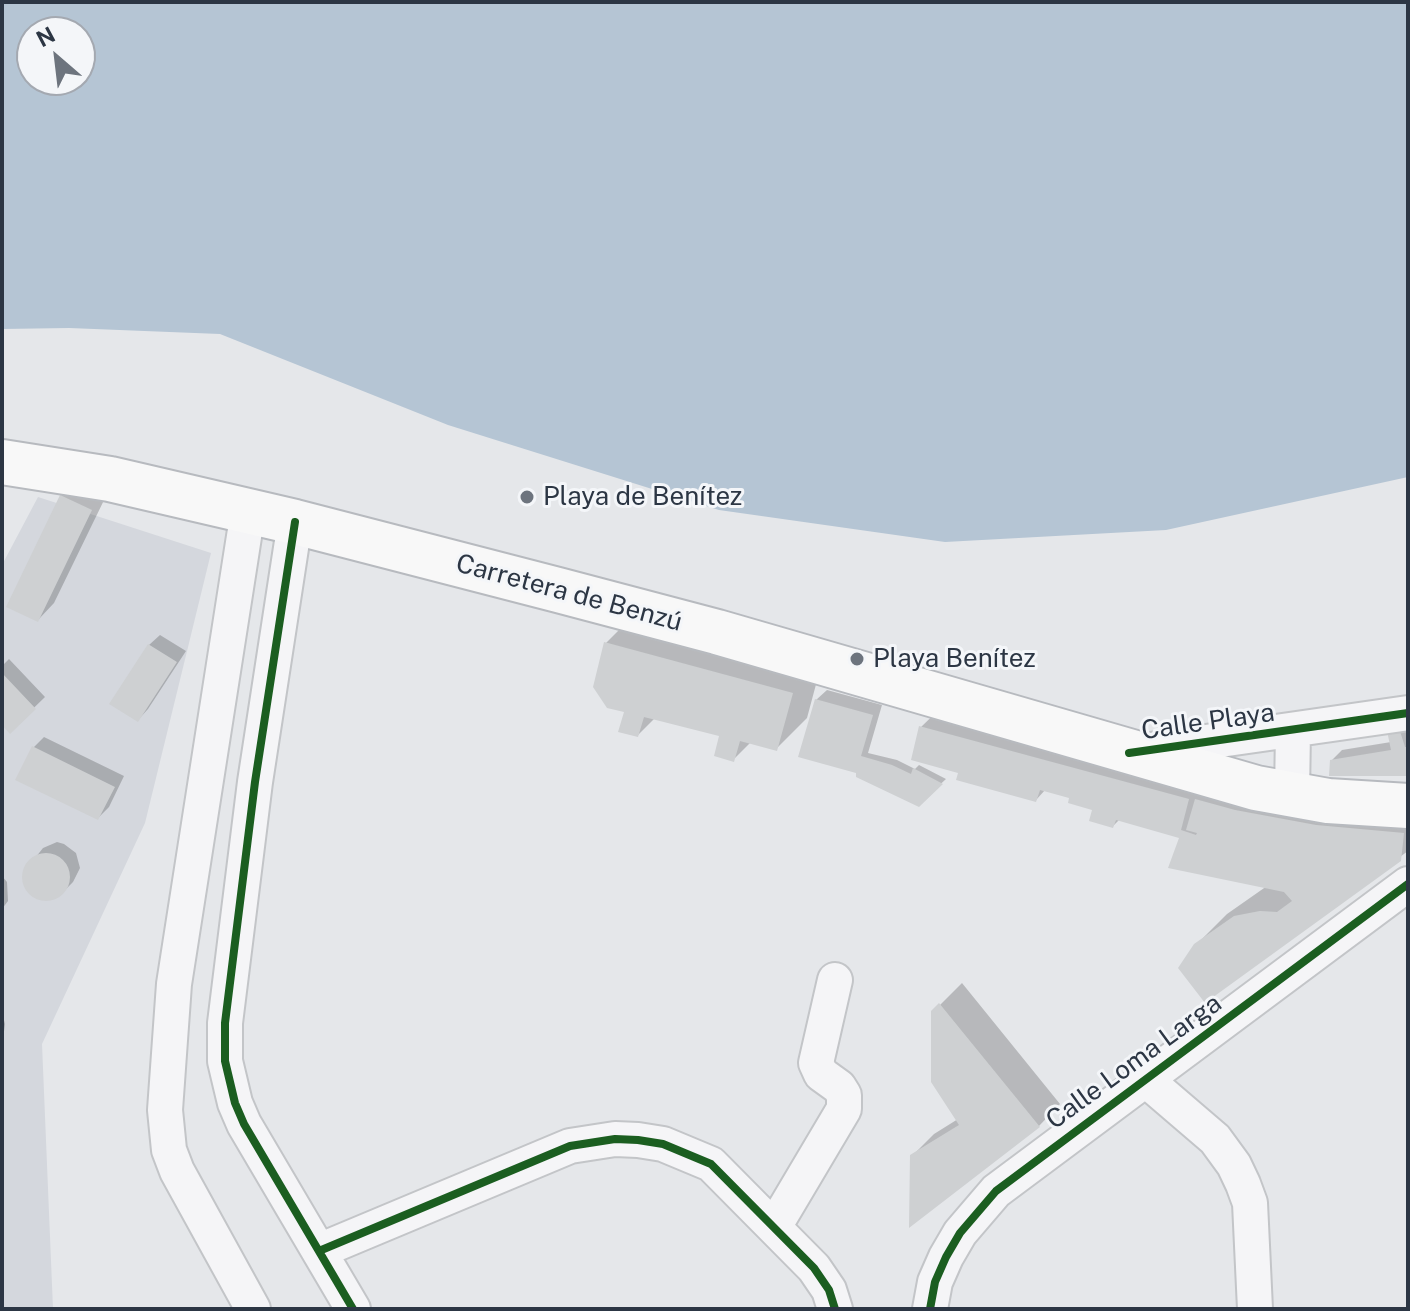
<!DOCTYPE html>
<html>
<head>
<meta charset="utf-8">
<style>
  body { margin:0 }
  #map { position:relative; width:1410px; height:1311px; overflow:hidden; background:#e5e7ea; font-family:"Public Sans",sans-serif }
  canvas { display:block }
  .frame { position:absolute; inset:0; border:4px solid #2c3644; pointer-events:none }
  .north { position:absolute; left:16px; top:16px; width:80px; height:80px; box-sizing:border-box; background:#f4f6f9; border:2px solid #a4a9b1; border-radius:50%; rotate:332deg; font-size:22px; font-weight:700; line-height:32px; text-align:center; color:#2c3644 }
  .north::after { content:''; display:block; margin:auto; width:28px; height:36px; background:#6d747e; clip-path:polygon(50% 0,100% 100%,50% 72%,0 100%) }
</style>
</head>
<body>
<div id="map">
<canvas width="1410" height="1311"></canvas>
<div class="frame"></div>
<div class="north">N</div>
</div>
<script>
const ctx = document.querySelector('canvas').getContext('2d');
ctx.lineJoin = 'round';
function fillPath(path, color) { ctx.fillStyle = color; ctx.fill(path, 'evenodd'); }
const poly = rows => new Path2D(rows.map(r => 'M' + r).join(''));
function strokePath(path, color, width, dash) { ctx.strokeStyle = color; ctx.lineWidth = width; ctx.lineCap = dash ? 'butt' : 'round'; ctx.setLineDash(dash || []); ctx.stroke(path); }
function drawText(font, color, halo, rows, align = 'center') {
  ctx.font = font + ' "Public Sans",sans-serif'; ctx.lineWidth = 6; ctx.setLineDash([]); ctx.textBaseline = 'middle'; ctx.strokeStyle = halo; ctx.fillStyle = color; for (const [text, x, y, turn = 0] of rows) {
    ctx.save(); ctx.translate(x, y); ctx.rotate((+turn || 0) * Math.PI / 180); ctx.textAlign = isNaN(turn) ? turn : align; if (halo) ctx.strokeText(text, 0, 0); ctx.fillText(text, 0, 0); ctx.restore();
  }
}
fillPath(poly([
  [38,497,211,553,145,823,42,1044,53,1309,2,1309,2,565]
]), '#d4d7dd');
fillPath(poly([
  [2,2,1408,2,1408,477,1166,530,945,542,719,510,448,425,220,334,69,328,2,329],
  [32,32,80,32,80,80,32,80]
]), '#b5c5d4');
fillPath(poly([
  [77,480,107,494,54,603,38,620,61,496],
  [636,613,822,662,807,718,776,749,751,742,734,759,722,735,655,718,638,735,626,711,606,643],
  [160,635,186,651,148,709,138,720,149,645],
  [9,659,45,697,10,731,2,722,2,666],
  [827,690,882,705,868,753,897,760,915,769,919,765,946,779,918,805,858,776,816,700],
  [952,697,1408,801,1408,851,1205,1000,1195,946,1227,914,1267,886,1181,836,1120,819,1113,826,1095,808,1071,796,1046,789,1036,800,960,771,921,727],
  [1408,715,1408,774,1332,760,1342,750,1391,742],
  [44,737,124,776,109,807,98,818,33,748],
  [57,842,64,844,76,853,80,868,73,882,62,893,41,899,29,892,23,879,24,872,43,848],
  [2,876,7,882,8,901,2,909],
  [962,983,1060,1104,1039,1126,912,1156,934,1134,958,1119,933,1012],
  [2,1012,5,1024,2,1047]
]), '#0003');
fillPath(poly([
  [60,495,92,510,38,622,6,607],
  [604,642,793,693,777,751,740,741,734,762,714,756,719,736,644,717,638,737,618,732,624,712,607,708,593,687],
  [148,644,177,662,138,722,109,704],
  [2,673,36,709,10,734,2,725],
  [815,699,873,715,861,756,892,765,911,774,913,768,943,784,919,807,856,777,856,773,798,757],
  [1398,725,1405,747,1408,747,1408,776,1329,776,1330,760,1391,750,1386,726],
  [919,726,1189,799,1181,830,1196,835,1197,833,1186,830,1195,799,1235,810,1316,825,1404,833,1401,861,1205,1003,1178,968,1194,944,1234,916,1260,911,1277,912,1292,901,1284,892,1168,868,1179,838,1116,820,1113,828,1089,821,1092,810,1068,803,1069,798,1040,790,1036,802,956,780,958,773,911,760],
  [32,746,115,787,98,820,15,780],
  '22 877a24 24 0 1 1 48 0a24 24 0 1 1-48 0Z',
  [939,1003,1040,1127,909,1228,910,1155,959,1125,931,1082,931,1011]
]), '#ced0d2');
const minor = poly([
  [248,511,174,984,165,1110,169,1150,177,1171,253,1309],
  [295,522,255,782,225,1023,225,1061,235,1103,244,1124,353,1309],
  [1143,751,1408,713],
  [1292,795,1293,730],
  [1145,1079,1215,1139,1234,1165,1243,1184,1250,1203,1255,1309],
  [774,1227,844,1109,844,1095,839,1087,821,1074,816,1063,835,980],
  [319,1251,570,1146,615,1139,638,1140,663,1144,711,1164,814,1268,829,1290,835,1309],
  [930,1309,935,1282,946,1257,960,1233,996,1191,1408,884]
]);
const highway = poly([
  [2,462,110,479,295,522,558,590,717,632,1256,788,1328,801,1408,806]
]);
strokePath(minor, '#c3c5c8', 38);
strokePath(highway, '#b7babf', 48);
strokePath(minor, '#f5f5f7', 34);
strokePath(highway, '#f8f8f8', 44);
strokePath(poly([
  [295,522,255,782,225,1023,225,1061,235,1103,244,1124,353,1309],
  [1129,753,1408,713],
  [319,1251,570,1146,615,1139,638,1140,663,1144,711,1164,814,1268,829,1290,835,1309],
  [930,1309,935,1282,946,1257,960,1233,996,1191,1408,884]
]), '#1b5e20', 8);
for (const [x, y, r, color] of [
  [527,497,8,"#6d747e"],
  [857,659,8,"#6d747e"]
]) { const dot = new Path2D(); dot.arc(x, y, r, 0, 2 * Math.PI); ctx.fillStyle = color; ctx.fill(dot); strokePath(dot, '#f4f6f9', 3); }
drawText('26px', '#2c3644', '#f4f6f9', [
  ["Playa de Benítez",543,497],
  ["Playa Benítez",873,659]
], 'left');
drawText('26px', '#2c3644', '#f4f6f9', [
  ["Carretera de Benzú",569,593,15],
  ["Calle Playa",1208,722,-8],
  ["Calle Loma Larga",1134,1062,-36]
]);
</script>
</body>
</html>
